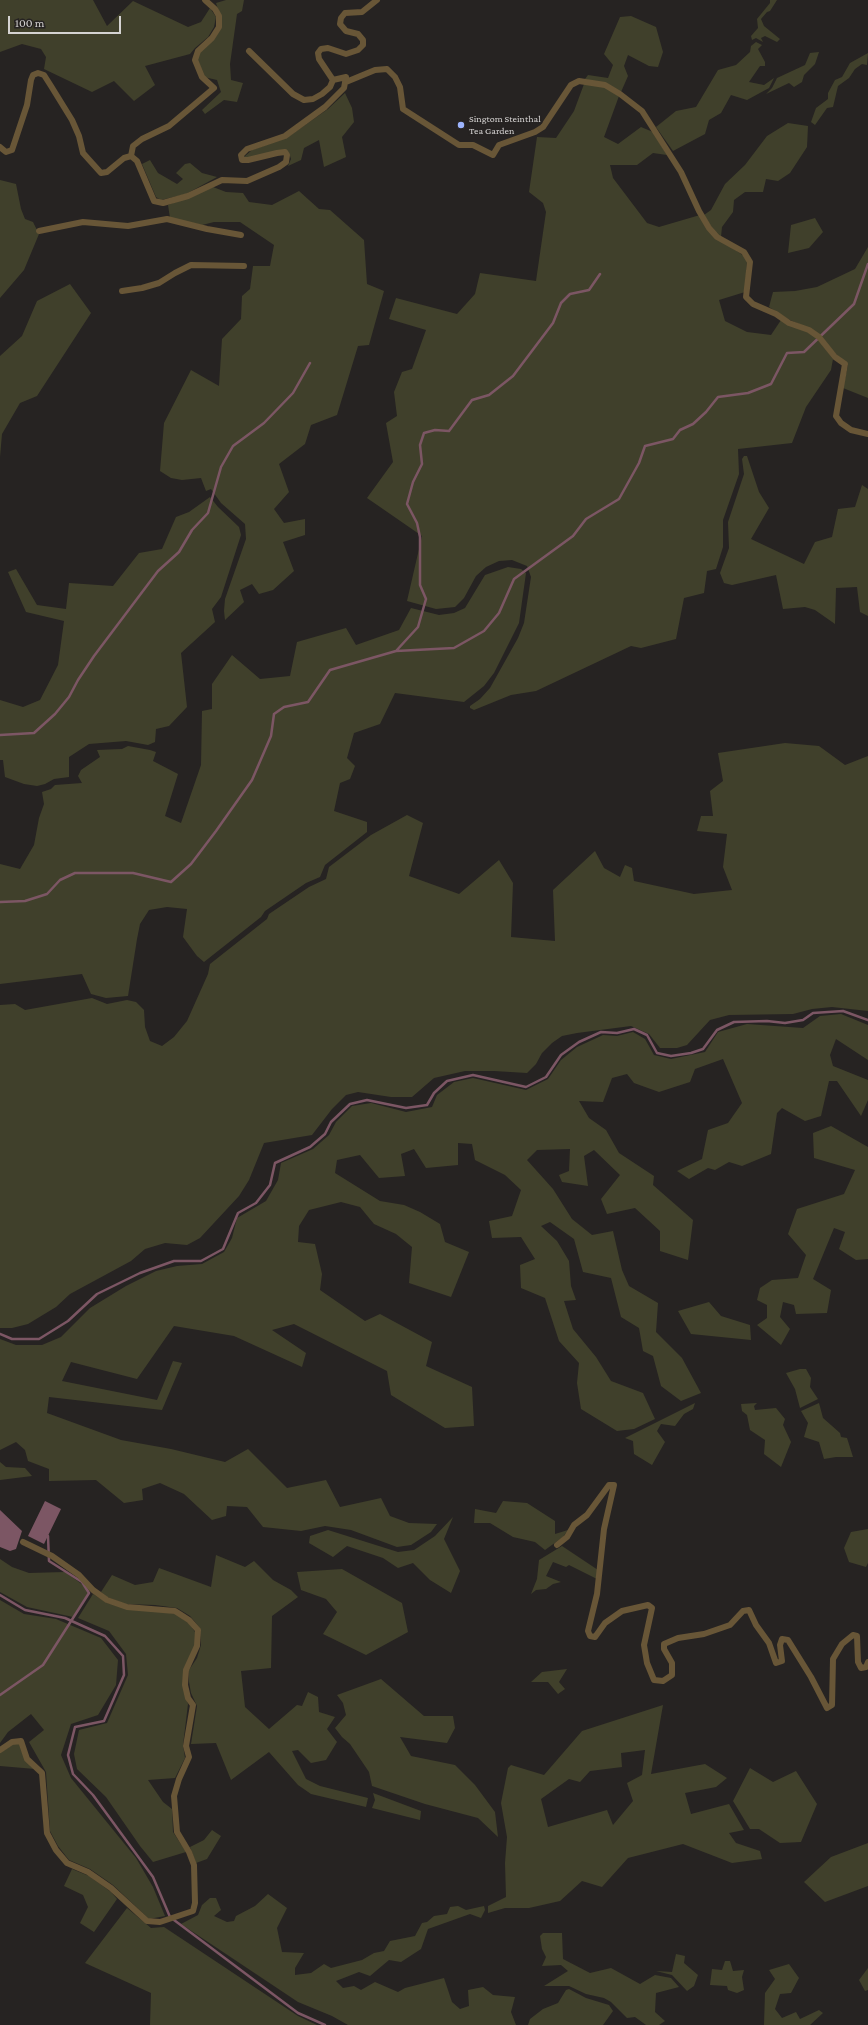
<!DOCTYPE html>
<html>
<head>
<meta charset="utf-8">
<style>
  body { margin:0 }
  #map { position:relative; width:868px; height:2025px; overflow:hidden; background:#262322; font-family:"Crimson Pro",serif }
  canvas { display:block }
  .scale { position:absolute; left:8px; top:16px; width:113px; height:18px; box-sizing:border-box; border:2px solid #d5d3d2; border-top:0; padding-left:5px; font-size:12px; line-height:14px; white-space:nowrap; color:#d5d3d2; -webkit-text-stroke:3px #262322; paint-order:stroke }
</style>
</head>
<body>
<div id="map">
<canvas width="868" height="2025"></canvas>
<div class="scale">100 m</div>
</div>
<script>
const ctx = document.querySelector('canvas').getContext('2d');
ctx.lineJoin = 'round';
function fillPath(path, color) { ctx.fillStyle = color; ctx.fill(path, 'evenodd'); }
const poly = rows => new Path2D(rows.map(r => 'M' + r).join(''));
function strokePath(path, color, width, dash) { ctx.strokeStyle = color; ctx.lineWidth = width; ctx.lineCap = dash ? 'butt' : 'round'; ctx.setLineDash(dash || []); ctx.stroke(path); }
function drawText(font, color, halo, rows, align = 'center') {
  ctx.font = font + ' "Crimson Pro",serif'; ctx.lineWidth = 4; ctx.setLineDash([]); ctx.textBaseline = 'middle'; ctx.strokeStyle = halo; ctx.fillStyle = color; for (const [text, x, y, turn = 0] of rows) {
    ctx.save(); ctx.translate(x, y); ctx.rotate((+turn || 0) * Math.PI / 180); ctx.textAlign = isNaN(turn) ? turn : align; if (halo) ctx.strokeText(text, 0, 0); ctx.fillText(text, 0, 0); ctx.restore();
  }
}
fillPath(poly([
  [0,0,93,0,107,26,133,1,188,27,201,22,210,8,216,17,214,27,208,37,195,48,190,54,145,66,155,85,134,101,114,81,92,92,44,69,46,57,41,49,22,44,0,52],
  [226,0,244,0,242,11,237,14,230,64,231,80,243,83,237,102,224,100,205,114,202,110,221,92,217,80,204,77,197,60,199,52,213,40,220,15,216,3],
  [770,0,777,0,770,11,767,12,761,19,764,26,780,39,777,42,765,36,761,38,763,42,756,38,752,40,751,36,758,28,757,19,770,3],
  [631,16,656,27,663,52,658,67,649,66,628,55,624,66,628,76,621,92,585,79,588,75,608,78,613,65,604,54,620,17],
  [756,42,762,45,758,49,765,62,765,66,760,66,749,82,764,85,774,78,769,88,747,100,731,95,721,113,709,120,705,134,673,151,656,127,676,111,696,107,718,70,736,65,750,52,751,46],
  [819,52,815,64,804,75,802,82,794,87,789,83,766,94,772,88,777,78,805,65,810,53],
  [868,53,867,65,862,64,855,69,849,78,838,86,833,107,827,108,815,125,811,122,816,108,828,99,828,93,835,80,842,77,850,63],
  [584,84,605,87,619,96,604,137,618,144,641,127,653,132,667,155,653,153,637,165,610,165,613,178,647,223,659,227,700,215,731,247,744,256,747,261,745,292,719,300,725,321,747,332,771,335,781,320,809,332,818,339,833,359,831,370,806,407,792,443,738,449,739,474,723,520,723,547,716,569,707,571,704,593,684,598,676,639,641,648,631,646,536,691,511,695,474,710,470,708,470,706,480,699,490,688,518,638,524,623,531,577,527,566,512,560,499,561,486,567,476,576,464,598,455,607,436,609,407,601,422,536,367,498,393,462,386,423,397,416,394,392,402,372,412,369,426,330,389,319,396,298,457,314,475,294,480,273,536,281,546,212,543,203,529,192,537,137,556,138,574,111],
  [345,93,352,108,354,122,342,137,346,157,324,167,319,140,304,148,301,160,288,166,291,159,289,153,285,150,249,158,244,157,252,150,288,137,328,109],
  [788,123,808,126,807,147,790,173,778,181,766,179,763,192,745,192,734,200,733,212,722,227,721,237,710,225,704,215,711,210,725,184,745,165,767,136],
  [150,160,158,173,177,184,183,179,176,173,185,164,190,163,202,173,217,177,186,194,161,200,156,197,142,164],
  [0,180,16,184,21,209,25,219,33,222,39,234,24,270,0,298],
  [213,187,226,192,243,193,249,202,272,205,299,191,319,209,330,210,364,240,367,284,384,291,369,345,358,346,337,415,311,425,305,444,279,464,289,492,274,509,284,523,305,519,305,535,283,542,294,571,273,590,259,594,252,584,240,590,244,602,225,620,224,611,225,599,246,539,245,524,221,503,211,489,206,491,201,478,182,480,171,478,160,471,164,423,191,370,219,386,222,339,241,319,242,296,250,289,253,266,270,266,274,245,240,222,214,222,202,225,170,218,168,205],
  [815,218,823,232,809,248,788,253,791,225],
  [868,247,868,398,843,388,848,365,836,354,815,331,790,320,769,307,773,292,795,291,817,287,855,269],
  [70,284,91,313,37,396,20,403,2,434,0,457,0,356,22,336,37,301],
  [744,456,747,456,759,492,769,508,751,539,804,564,815,542,832,537,838,509,855,507,862,485,868,489,868,616,860,612,857,587,836,588,835,624,815,610,805,607,783,609,776,575,732,585,724,583,720,573,729,548,728,522,744,474,742,459],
  [210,497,218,507,239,527,241,535,221,597,212,609,215,622,181,653,187,707,169,726,156,729,155,742,148,745,126,741,89,744,69,757,69,777,54,779,45,784,37,786,24,784,5,777,3,760,0,760,0,700,23,707,40,700,58,665,64,621,26,612,8,572,16,569,37,605,66,609,69,583,113,586,139,553,162,549,176,517,189,512],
  [508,567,521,569,526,573,519,623,494,673,484,686,464,702,395,693,380,724,354,733,347,758,355,766,350,779,340,783,334,811,367,822,367,832,325,865,320,877,306,883,265,911,261,917,204,962,197,956,183,937,187,909,167,907,149,910,140,924,137,939,128,996,106,998,91,994,82,974,0,984,0,864,20,869,34,845,39,818,44,804,42,792,51,789,55,785,82,783,78,776,81,770,100,757,97,750,122,749,128,746,150,750,156,752,153,761,178,774,165,816,181,823,201,765,202,711,212,709,212,684,232,655,260,679,290,676,297,642,346,628,356,645,399,630,411,608,439,615,454,613,465,608,485,575],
  [785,743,819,746,845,765,868,756,868,1011,832,1007,812,1009,793,1014,729,1015,710,1020,687,1045,677,1048,660,1048,649,1034,631,1026,577,1033,562,1036,552,1043,542,1053,536,1064,527,1073,494,1071,465,1071,434,1078,412,1097,391,1097,358,1092,346,1095,332,1109,312,1135,264,1143,249,1180,239,1196,200,1238,187,1245,165,1243,145,1249,131,1261,70,1294,56,1307,28,1324,12,1328,0,1328,0,1005,15,1004,25,1010,92,998,107,1004,127,1000,136,1002,144,1010,145,1027,150,1041,162,1046,174,1037,187,1021,208,974,210,964,267,919,269,914,309,887,326,879,329,867,371,835,407,815,423,823,409,876,459,894,499,860,513,883,511,937,555,941,553,890,595,851,604,868,620,877,625,865,632,868,634,881,694,894,732,890,723,867,727,834,697,831,701,816,713,816,710,791,723,781,718,753],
  [841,1014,868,1025,868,1060,836,1039,830,1055,833,1066,868,1080,868,1100,861,1116,837,1081,829,1081,821,1116,805,1121,782,1108,777,1113,771,1154,742,1166,729,1162,715,1170,708,1168,689,1179,677,1171,702,1159,708,1130,728,1123,742,1103,723,1059,695,1069,690,1082,659,1092,634,1083,627,1074,612,1078,603,1102,579,1101,589,1118,606,1130,619,1153,654,1176,653,1185,693,1220,688,1260,660,1251,660,1231,635,1208,607,1214,601,1199,620,1175,594,1150,584,1156,588,1186,562,1182,559,1175,569,1171,570,1149,537,1150,527,1160,553,1189,572,1219,592,1235,613,1231,622,1270,629,1286,658,1303,656,1332,682,1358,701,1393,681,1401,661,1386,653,1356,643,1351,639,1328,621,1317,611,1278,583,1272,574,1239,550,1222,541,1226,557,1241,569,1261,571,1286,576,1300,564,1301,573,1329,596,1357,611,1381,643,1393,655,1419,634,1429,617,1431,581,1409,577,1383,579,1363,559,1341,545,1298,521,1288,520,1265,535,1259,521,1237,492,1238,489,1221,512,1216,521,1190,505,1175,475,1160,472,1144,458,1143,458,1165,426,1168,414,1149,401,1154,405,1176,379,1178,360,1155,337,1160,335,1173,380,1201,404,1205,420,1212,440,1224,445,1242,469,1252,451,1297,409,1283,412,1247,396,1234,374,1224,360,1207,341,1202,309,1210,299,1226,298,1242,315,1244,322,1274,320,1290,365,1321,380,1314,432,1342,426,1366,472,1387,474,1426,445,1428,391,1395,387,1371,294,1324,272,1330,306,1353,302,1367,234,1336,174,1326,137,1379,71,1362,62,1381,157,1400,173,1361,182,1363,162,1410,49,1397,47,1413,121,1440,171,1449,225,1462,248,1449,287,1488,326,1480,340,1507,381,1498,390,1516,409,1523,437,1524,431,1532,411,1545,397,1547,351,1530,325,1526,301,1531,263,1527,247,1507,227,1506,226,1516,212,1520,184,1494,160,1483,142,1489,143,1500,124,1503,96,1480,49,1481,49,1469,28,1461,25,1450,16,1442,0,1450,0,1339,16,1345,42,1345,61,1337,90,1308,126,1286,156,1271,177,1266,202,1264,224,1252,232,1238,237,1218,266,1201,278,1180,281,1163,313,1149,329,1135,336,1122,352,1106,371,1103,406,1112,432,1107,437,1095,454,1082,473,1078,526,1090,548,1079,561,1060,577,1047,603,1035,617,1036,633,1032,645,1039,654,1055,671,1059,705,1052,718,1032,747,1024,803,1028,820,1016],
  [831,1126,868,1147,868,1259,856,1260,839,1249,845,1232,834,1228,813,1279,831,1290,827,1313,796,1314,794,1305,783,1302,780,1317,790,1329,781,1345,757,1325,767,1318,767,1305,757,1300,760,1288,772,1280,798,1278,806,1255,788,1234,797,1209,844,1194,855,1170,814,1158,813,1133],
  [709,1302,721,1316,750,1325,751,1340,691,1334,678,1311],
  [800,1369,806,1369,811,1378,810,1387,818,1399,800,1408,795,1389,786,1373],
  [695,1403,693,1409,684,1414,675,1426,661,1424,657,1431,665,1442,652,1465,634,1454,633,1441,625,1438],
  [757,1403,754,1406,755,1410,776,1408,785,1419,783,1425,791,1442,781,1467,764,1454,765,1440,750,1430,747,1415,742,1411,741,1404],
  [819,1403,823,1418,840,1433,841,1437,847,1438,853,1457,836,1457,824,1459,819,1442,804,1437,808,1423,801,1411],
  [0,1462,6,1467,25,1468,32,1476,0,1480],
  [503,1501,527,1503,555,1521,555,1534,568,1530,563,1537,545,1550,535,1542,513,1537,490,1523,474,1523,475,1509,496,1513],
  [453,1517,444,1539,460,1571,451,1593,430,1580,413,1563,398,1568,383,1558,347,1546,333,1557,309,1543,310,1536,328,1530,398,1552,414,1550,435,1536],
  [868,1529,868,1563,866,1567,849,1562,844,1548,851,1532],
  [562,1546,598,1570,597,1579,569,1565,566,1567,553,1562,546,1576,561,1582,553,1584,546,1589,536,1590,531,1594,537,1579,539,1560],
  [216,1555,245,1567,254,1561,273,1580,291,1590,298,1597,272,1616,271,1668,241,1671,245,1707,269,1729,297,1705,302,1706,308,1692,318,1697,319,1712,335,1717,327,1729,337,1742,326,1760,311,1763,298,1750,292,1751,306,1779,320,1786,368,1798,366,1807,311,1794,298,1785,269,1752,231,1780,216,1743,191,1744,197,1706,191,1693,189,1682,189,1670,197,1658,201,1645,200,1628,190,1616,177,1608,155,1605,125,1604,107,1597,101,1592,112,1575,135,1585,153,1582,159,1568,211,1587],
  [0,1559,12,1567,29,1573,65,1572,90,1590,73,1617,27,1607,0,1592],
  [342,1569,402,1603,408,1632,366,1655,323,1634,337,1612,326,1599,301,1590,297,1572],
  [93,1594,107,1603,176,1614,189,1623,195,1632,195,1646,183,1686,188,1704,183,1745,185,1758,175,1778,148,1780,163,1802,172,1809,173,1832,186,1852,153,1862,140,1846,106,1797,77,1769,74,1754,79,1730,107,1723,128,1675,126,1654,109,1631,78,1618],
  [0,1600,24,1614,56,1619,101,1638,118,1660,116,1685,98,1715,71,1724,61,1755,71,1778,136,1858,153,1887,165,1916,149,1919,113,1885,90,1869,69,1860,58,1846,50,1831,46,1772,29,1742,44,1730,31,1714,8,1732,0,1743],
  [567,1669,559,1682,565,1689,558,1694,548,1682,531,1682,542,1672],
  [381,1679,424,1716,453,1716,455,1728,447,1743,400,1737,411,1756,455,1765,475,1785,495,1812,498,1837,478,1818,425,1804,372,1786,369,1772,350,1744,342,1737,335,1728,346,1715,343,1703,337,1695],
  [663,1705,651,1774,705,1764,727,1778,716,1787,685,1793,691,1814,729,1804,744,1830,729,1833,736,1843,760,1851,762,1859,732,1863,683,1844,628,1858,602,1887,582,1881,560,1901,529,1908,505,1908,488,1913,488,1906,506,1897,505,1863,507,1837,501,1803,508,1768,511,1765,544,1775,582,1731],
  [645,1750,642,1775,627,1783,633,1801,613,1825,607,1810,548,1827,541,1799,569,1779,580,1782,590,1771,622,1767,621,1753],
  [14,1744,20,1744,35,1769,0,1766,0,1753],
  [750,1768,773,1782,796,1771,817,1804,801,1842,780,1843,759,1829,750,1829,733,1801],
  [373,1793,421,1811,420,1820,372,1808,375,1800],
  [212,1830,221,1836,207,1859,196,1863,190,1847,204,1840],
  [868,1843,868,1886,825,1902,804,1882,831,1857],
  [72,1869,89,1876,111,1892,117,1899,94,1932,80,1923,88,1907,83,1895,64,1886],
  [268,1894,287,1908,277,1928,282,1952,304,1953,295,1968,295,1975,311,1973,324,1964,331,1968,362,1960,374,1953,384,1951,390,1941,415,1936,422,1923,427,1922,434,1916,447,1914,450,1907,458,1906,466,1910,484,1906,485,1910,481,1918,470,1914,428,1929,421,1949,401,1962,389,1960,370,1976,359,1972,336,1981,343,1988,354,1986,361,1990,375,1982,398,1992,405,1988,444,1978,452,2002,460,2009,469,2006,468,1990,483,1987,493,1995,515,1997,511,2012,516,2025,348,2025,332,2016,298,2002,181,1924,198,1915,202,1905,210,1898,216,1898,221,1910,214,1916,227,1922,234,1921,236,1916,255,1906],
  [127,1908,151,1928,164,1927,298,2016,317,2025,150,2025,151,1993,85,1963],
  [543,1933,562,1933,563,1959,590,1973,611,1968,640,1984,655,1975,671,1978,679,1987,656,1993,655,2012,665,2021,659,2025,646,2025,635,2017,627,2018,611,2002,604,1998,586,1994,569,1986,544,1986,568,1971,561,1965,542,1966,546,1957,542,1949,540,1936],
  [676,1954,685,1956,684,1963,698,1975,694,1986,687,1991,672,1975,656,1971,672,1972],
  [725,1961,730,1961,733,1971,744,1970,742,1977,744,1990,737,1993,728,1990,727,1986,710,1985,712,1969,722,1970],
  [789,1964,799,1978,791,1993,780,1994,775,2009,782,2018,796,2012,800,2019,819,2010,823,2013,810,2025,764,2025,765,1993,775,1979,769,1970],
  [868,1968,868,1990,865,1991,859,1980],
  [569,1989,586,1998,609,2005,613,2011,603,2025,528,2025,530,2019,543,2009,558,2003,566,1990]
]), '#40402b');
fillPath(poly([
  [45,1501,61,1509,44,1544,28,1536],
  [0,1510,22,1531,16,1549,10,1551,0,1547]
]), '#7c5664');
strokePath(poly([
  [396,651,418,627,426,599,420,585,420,537,417,523,407,504,413,482,422,464,420,445,424,433,435,430,449,431,472,400,489,395,513,376,553,323,561,303,570,294,589,290,600,274],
  [0,735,34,733,55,714,69,697,78,680,94,656,158,571,179,552,192,530,208,513,221,467,233,446,264,423,293,393,310,363],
  [0,902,25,901,47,894,60,880,75,873,133,873,171,882,191,864,216,831,252,780,271,736,274,714,284,707,308,702,330,670,396,651,454,648,484,631,499,613,514,579,573,536,586,519,619,499,639,463,645,446,673,439,680,430,693,424,706,412,718,397,748,393,771,384,787,353,804,352,854,304,868,264],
  [0,1334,12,1339,39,1339,68,1321,97,1294,140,1273,174,1261,201,1261,223,1249,238,1213,256,1203,270,1185,275,1163,310,1147,325,1134,331,1122,350,1104,367,1100,406,1108,427,1105,434,1093,447,1081,473,1075,526,1087,546,1077,561,1055,579,1042,601,1032,617,1033,634,1029,647,1035,657,1053,671,1056,691,1053,703,1049,717,1030,734,1022,767,1021,785,1023,803,1020,813,1013,843,1011,868,1020],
  [0,1595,25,1610,65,1618,105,1636,123,1656,124,1675,104,1721,75,1727,68,1755,73,1774,93,1795,153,1877,170,1917,298,2013,325,2025],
  [0,1695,43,1665,89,1593,82,1582,49,1561,48,1536]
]), '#7c5664', 2.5);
strokePath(poly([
  [249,51,293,94,304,100,313,99,322,94,330,87,333,80],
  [346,82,375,70,387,69,395,77,400,87,403,109,459,145,473,145,493,155,499,145,535,132,543,127,571,85,579,81,605,85,620,94,642,111,649,122,681,172,699,211,709,228,717,237,744,252,750,262,746,297,753,304,776,314,789,323,809,330,819,337,835,357,845,364,836,416,841,423,851,430,868,434],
  [0,147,6,152,12,150,27,105,31,80,33,75,38,73,44,75,51,86,72,120,79,136,83,153,101,173,107,172,124,158,131,156,137,161,154,201,163,203,188,196,222,180,247,181,279,167,286,162,287,155,285,152,277,153,248,160,242,160,241,155,247,149,285,136,325,107,344,88,346,77,333,80,319,59,318,53,321,49,328,48,346,54,358,50,363,45,363,40,358,34,346,31,340,24,341,18,345,13,362,12,377,0],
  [131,156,133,146,142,139,169,126,214,88,202,77,195,60,198,51,212,38,219,27,219,16,215,9,205,0],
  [39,231,83,222,128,226,167,219,207,229,241,235],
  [122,291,142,288,159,283,175,273,191,265,244,266],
  [557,1545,567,1537,574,1525,587,1515,609,1485,614,1485,604,1529,597,1594,588,1631,590,1636,595,1637,605,1623,622,1611,648,1605,652,1608,644,1645,647,1663,654,1680,663,1681,672,1675,672,1663,664,1649,664,1644,678,1638,704,1634,730,1625,743,1611,749,1610,756,1625,769,1643,776,1663,782,1661,780,1645,782,1639,788,1640,811,1677,827,1708,832,1705,833,1659,842,1644,853,1635,857,1636,858,1662,861,1668,866,1667,868,1662],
  [0,1750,12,1742,21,1741,27,1759,42,1773,47,1833,56,1850,67,1863,88,1872,111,1888,147,1921,160,1922,193,1911,195,1903,194,1865,189,1852,177,1832,174,1796,179,1779,189,1757,186,1746,193,1705,188,1698,185,1685,186,1670,197,1646,198,1630,189,1620,175,1611,127,1607,107,1600,93,1590,79,1575,52,1556,23,1542]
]), '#685637', 6);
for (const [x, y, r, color] of [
  [461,125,4,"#9db4fd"]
]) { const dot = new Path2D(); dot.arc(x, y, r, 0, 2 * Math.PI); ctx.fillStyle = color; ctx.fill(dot); strokePath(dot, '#262322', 1.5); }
drawText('10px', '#d5d3d2', '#262322', [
  ["Singtom Steinthal",469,119],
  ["Tea Garden",469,131]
], 'left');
</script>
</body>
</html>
